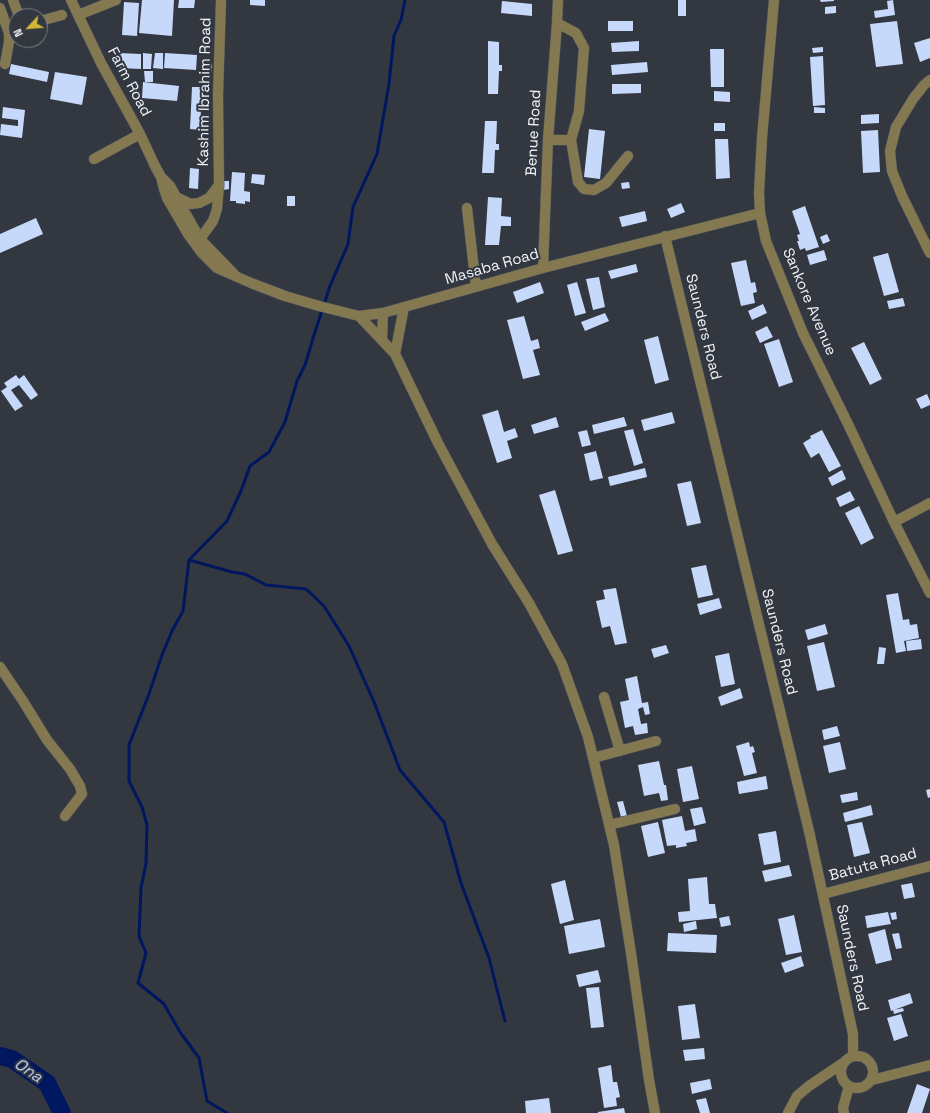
<!DOCTYPE html>
<html>
<head>
<meta charset="utf-8">
<style>
  body { margin:0 }
  #map { position:relative; width:930px; height:1113px; overflow:hidden; background:#323740; font-family:"Space Grotesk",sans-serif }
  canvas { display:block }
  .north { position:absolute; left:8px; top:8px; width:40px; height:40px; box-sizing:border-box; background:#323740; border:1px solid #7e838a; border-radius:50%; rotate:244deg; font-size:11px; font-weight:700; line-height:16px; text-align:center; color:#f1f4fa }
  .north::after { content:''; display:block; margin:auto; width:14px; height:18px; background:#d5b535; clip-path:polygon(50% 0,100% 100%,50% 72%,0 100%) }
</style>
</head>
<body>
<div id="map">
<canvas width="930" height="1113"></canvas>
<div class="north">N</div>
</div>
<script>
const ctx = document.querySelector('canvas').getContext('2d');
ctx.lineJoin = 'round';
const poly = rows => new Path2D(rows.map(r => 'M' + r).join(''));
function strokePath(path, color, width, dash) { ctx.strokeStyle = color; ctx.lineWidth = width; ctx.lineCap = dash ? 'butt' : 'round'; ctx.setLineDash(dash || []); ctx.stroke(path); }
function fillPath(path, color) { ctx.fillStyle = color; ctx.fill(path, 'evenodd'); }
function drawText(font, color, halo, rows, align = 'center') {
  ctx.font = font + ' "Space Grotesk",sans-serif'; ctx.lineWidth = 4; ctx.setLineDash([]); ctx.textBaseline = 'middle'; ctx.strokeStyle = halo; ctx.fillStyle = color; for (const [text, x, y, turn = 0] of rows) {
    ctx.save(); ctx.translate(x, y); ctx.rotate((+turn || 0) * Math.PI / 180); ctx.textAlign = isNaN(turn) ? turn : align; if (halo) ctx.strokeText(text, 0, 0); ctx.fillText(text, 0, 0); ctx.restore();
  }
}
strokePath(poly([
  [189,560,232,572,245,574,266,585,306,589,324,606,349,646,374,702,400,770,444,822,461,883,489,958,505,1021],
  [227,1113,207,1101,199,1058,180,1032,164,1004,138,983,146,953,139,936,141,888,146,863,147,825,142,807,129,781,129,745,149,694,162,655,172,631,183,611,189,560,227,521,241,491,250,466,269,452,285,422,297,381,305,365,314,335,330,286,348,244,353,207,377,154,389,84,394,36,401,20,405,0]
]), '#00175f', 3);
strokePath(poly([
  [0,1056,12,1059,47,1083,62,1113]
]), '#00175f', 18);
fillPath(poly([
  [142,0,174,0,172,36,139,33],
  [179,0,195,0,194,8,178,8],
  [250,0,265,0,265,6,250,5],
  [678,0,686,0,686,16,678,16],
  [820,0,834,0,834,1,821,2],
  [893,0,895,15,875,18,874,11,888,9,887,1],
  [502,1,532,4,532,16,501,13],
  [124,2,139,3,137,36,122,35],
  [836,6,836,13,825,14,825,7],
  [608,21,633,21,633,31,608,31],
  [897,21,903,64,876,67,870,24],
  [930,38,930,58,920,62,914,43],
  [488,41,499,42,499,65,502,65,502,71,499,71,498,94,488,94],
  [639,41,639,51,612,52,611,43],
  [823,47,823,52,813,53,812,48],
  [710,49,724,49,724,87,711,87],
  [119,53,141,54,141,69,119,68],
  [143,53,152,54,151,69,143,69],
  [155,53,163,53,163,69,153,68],
  [165,53,197,55,196,70,164,68],
  [823,56,825,105,813,106,810,57],
  [647,62,648,72,612,75,611,65],
  [207,63,212,64,211,73,206,72],
  [11,64,49,72,47,82,9,74],
  [144,71,153,71,153,82,145,82],
  [55,72,87,77,82,105,50,99],
  [143,82,179,86,177,101,142,98],
  [612,84,641,84,641,93,612,94],
  [192,87,202,87,200,130,190,129],
  [714,91,730,92,730,102,714,101],
  [3,107,25,110,22,138,0,135,1,124,18,126,18,120,2,118],
  [814,107,825,108,825,113,814,113],
  [879,114,879,123,861,124,861,115],
  [485,121,497,121,496,144,499,144,499,150,495,150,494,173,482,173],
  [714,123,725,123,725,131,714,131],
  [589,129,605,131,600,179,584,177],
  [878,130,880,172,863,173,861,131],
  [715,139,728,139,730,178,716,179],
  [190,168,199,169,198,189,189,188],
  [232,172,245,173,244,191,250,192,250,202,245,201,245,204,236,203,236,201,230,201],
  [252,174,265,175,264,185,251,183],
  [223,181,229,181,229,189,223,190],
  [629,182,630,188,622,189,621,183],
  [287,196,295,196,295,206,287,206],
  [488,197,502,198,501,216,511,217,511,226,501,226,499,245,485,245],
  [681,203,685,212,671,218,667,209],
  [805,206,819,247,806,251,805,248,800,250,797,241,799,241,797,235,800,234,792,211],
  [645,211,647,221,622,227,619,217],
  [36,218,43,234,0,253,0,234],
  [827,234,830,241,823,244,820,237],
  [824,250,827,260,810,265,807,255],
  [888,253,899,292,884,296,873,257],
  [746,260,751,283,755,282,757,292,753,293,755,303,741,306,731,263],
  [636,264,638,272,611,279,608,271],
  [599,277,605,307,593,310,586,279],
  [540,282,544,293,517,303,513,292],
  [577,282,586,313,575,316,567,285],
  [903,298,905,306,889,309,887,301],
  [763,304,767,313,752,320,748,311],
  [605,313,609,321,585,331,581,322],
  [524,316,531,341,538,339,540,348,533,350,540,375,523,379,507,320],
  [767,326,773,337,760,343,755,332],
  [658,336,669,380,655,384,644,340],
  [779,339,793,382,779,387,764,344],
  [864,342,882,379,870,385,851,348],
  [16,375,19,379,24,375,38,395,31,400,19,385,11,390,23,406,15,411,1,391,7,387,4,383],
  [927,394,930,401,930,405,921,409,916,399],
  [498,410,504,432,515,428,518,437,507,441,512,458,497,463,482,415],
  [672,412,675,423,644,431,641,420],
  [556,417,559,427,534,434,531,425],
  [624,417,627,426,594,434,592,425],
  [633,429,643,463,634,466,624,431],
  [587,430,591,445,582,447,578,432],
  [822,430,841,466,829,472,819,453,811,458,803,443,811,438,810,436],
  [596,451,603,478,590,481,584,454],
  [645,468,647,477,610,486,608,477],
  [842,470,846,479,832,486,828,478],
  [691,481,701,523,687,526,677,484],
  [555,490,573,551,558,555,539,495],
  [850,491,855,500,840,507,836,498],
  [859,506,874,538,861,545,845,513],
  [706,565,713,595,698,598,691,568],
  [616,588,627,643,615,645,610,626,602,628,596,601,605,599,603,590],
  [898,593,903,620,909,619,910,625,917,624,919,638,904,641,906,651,896,653,886,595],
  [719,598,722,608,700,615,697,604],
  [825,624,828,634,808,640,805,630],
  [921,639,922,649,907,651,906,641],
  [824,642,835,687,817,691,807,646],
  [666,645,669,653,654,658,651,649],
  [879,647,886,648,884,664,877,664],
  [729,653,735,684,721,687,715,656],
  [637,676,642,703,648,702,650,714,645,715,643,707,638,709,641,724,647,723,648,733,635,735,633,726,625,728,620,702,629,700,625,679],
  [740,688,743,698,721,706,718,697],
  [837,726,840,736,824,740,822,730],
  [749,742,750,747,753,746,755,752,752,753,757,773,744,776,736,746],
  [840,742,846,769,829,773,823,746],
  [659,761,664,785,666,785,668,800,661,801,659,793,644,796,638,765],
  [692,766,699,799,683,802,677,769],
  [766,776,768,789,739,794,737,782],
  [930,789,930,797,928,798,926,790],
  [857,792,858,800,842,803,840,795],
  [623,801,627,816,621,817,617,802],
  [871,805,873,815,845,822,843,813],
  [702,807,706,823,694,826,690,809],
  [682,816,685,831,695,829,697,841,686,843,687,846,676,848,676,845,667,846,662,820],
  [658,822,665,853,648,857,641,826],
  [862,822,870,853,854,857,847,825],
  [776,831,781,862,764,865,758,834],
  [789,865,792,876,765,882,762,871],
  [707,877,709,904,715,904,717,918,679,922,678,912,690,911,688,879],
  [565,880,574,920,560,924,551,884],
  [912,883,915,897,904,899,901,885],
  [888,912,891,924,867,928,865,916],
  [896,912,897,919,892,920,890,913],
  [794,915,802,952,786,955,778,919],
  [729,916,731,925,721,927,719,918],
  [600,919,605,947,569,954,564,926],
  [696,921,697,929,684,932,683,924],
  [885,929,892,960,876,964,868,934],
  [668,933,717,935,716,953,667,951],
  [899,933,902,948,896,949,892,934],
  [801,956,804,966,785,973,781,963],
  [598,970,601,982,579,987,576,975],
  [599,987,604,1027,591,1028,586,988],
  [910,993,913,1003,891,1011,888,1000],
  [695,1004,700,1038,682,1040,678,1006],
  [903,1008,904,1011,894,1014,893,1010],
  [901,1014,908,1036,894,1041,887,1018],
  [704,1048,705,1059,685,1061,683,1050],
  [611,1065,613,1082,617,1082,620,1097,616,1098,617,1106,604,1108,598,1068],
  [710,1079,712,1089,692,1094,690,1083],
  [917,1084,930,1089,922,1113,907,1113],
  [549,1098,551,1113,526,1113,525,1101],
  [706,1098,710,1113,700,1113,696,1100],
  [624,1108,625,1113,598,1113,598,1112]
]), '#c7d9fb');
const minor = poly([
  [13,0,19,16],
  [71,0,101,63,140,134,155,166,161,177,164,189,167,198,188,234,201,252,217,268,251,283,285,296,319,306,359,316,383,313,543,268,760,213],
  [774,0,762,138,759,193,760,213,766,241,803,333,848,424,894,522,930,593],
  [0,8,9,33,9,42,5,64],
  [78,15,116,0],
  [40,21,62,15],
  [930,80,924,85,913,99,896,127,890,151,892,171,902,196,930,253],
  [548,140,571,140,579,111,584,48,576,33,557,23],
  [571,140,578,182,584,189,594,190,606,183,628,156],
  [94,159,140,134],
  [162,178,170,186,200,239,234,274],
  [176,197,191,204,199,203,209,198,219,185],
  [467,208,476,287],
  [665,236,809,831,853,1034,853,1056],
  [200,239,213,221,217,209,219,185,218,95,221,0],
  [543,268,548,140,557,23,558,0],
  [359,316,395,354,438,443,492,544,529,603,562,664,588,737,614,845,631,953,649,1080,655,1113],
  [382,340,383,313],
  [395,354,404,307],
  [894,522,930,503],
  [0,667,23,701,47,740,70,769,80,786,82,794,65,816],
  [604,697,620,751],
  [593,758,656,741],
  [609,825,675,809],
  [823,894,930,866],
  '841 1072a16 16 0 1 1 32 0a16 16 0 1 1-32 0Z',
  [872,1080,930,1065],
  [788,1113,797,1096,809,1086,843,1063],
  [844,1113,843,1108,849,1086]
]);
strokePath(minor, '#51555e', 11);
strokePath(minor, '#837850', 10);
drawText('15px', '#f1f4fa', '#323740', [
  ["Farm Road",129,82,62],
  ["Kashim Ibrahim Road",205,92,-89],
  ["Benue Road",534,133,-87],
  ["Masaba Road",492,267,-16],
  ["Sankore Avenue",809,302,67],
  ["Saunders Road",703,327,76],
  ["Saunders Road",779,642,76],
  ["Batuta Road",873,865,-15],
  ["Saunders Road",852,958,78]
]);
drawText('italic 16px', '#b5cbf5', '#323740', [
  ["Ona",28,1071,34]
]);
</script>
</body>
</html>
